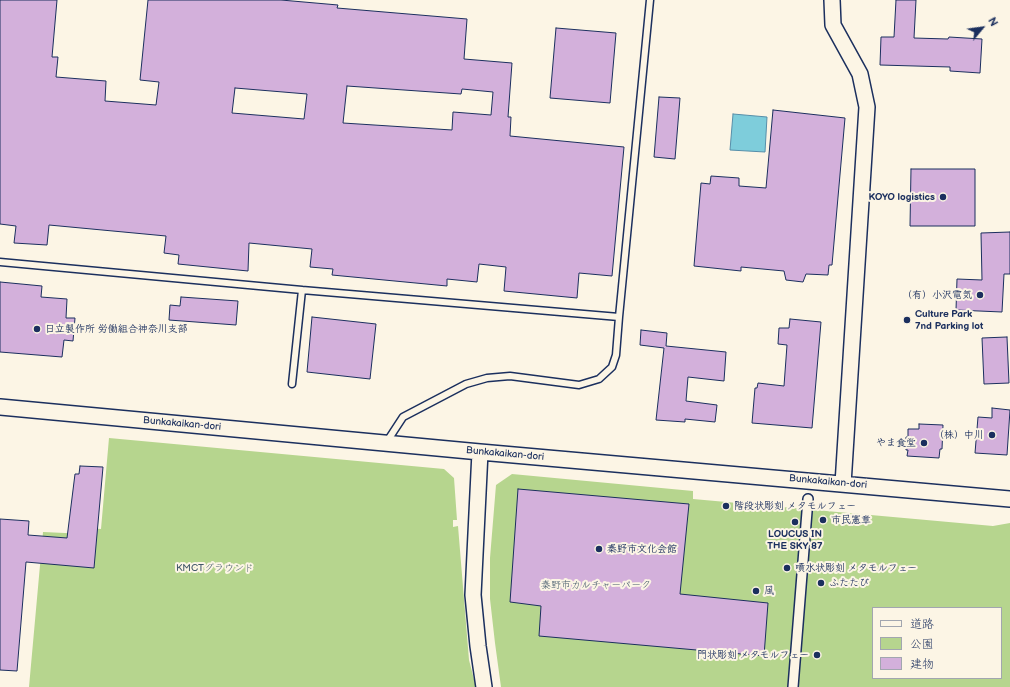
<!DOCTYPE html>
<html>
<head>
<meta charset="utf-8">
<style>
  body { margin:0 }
  #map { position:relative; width:1010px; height:687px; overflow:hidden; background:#fcf5e5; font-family:"Balsamiq Sans","Klee One",sans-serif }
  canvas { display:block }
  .legend { position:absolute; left:872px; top:607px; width:130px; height:72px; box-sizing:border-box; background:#fcf5e5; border:1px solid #a2a6af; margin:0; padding:5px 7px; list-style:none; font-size:12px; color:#1b2f5e }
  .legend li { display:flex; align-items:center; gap:8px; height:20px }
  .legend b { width:20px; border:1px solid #a2a6af }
  .north { position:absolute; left:962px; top:8px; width:40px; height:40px; -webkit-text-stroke:3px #fcf5e5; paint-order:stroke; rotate:61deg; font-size:11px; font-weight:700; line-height:16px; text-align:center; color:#1b2f5e }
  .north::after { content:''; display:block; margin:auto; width:14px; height:18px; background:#1b2f5e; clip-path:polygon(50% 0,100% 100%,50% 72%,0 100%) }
</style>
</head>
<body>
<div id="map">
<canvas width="1010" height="687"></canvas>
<ul class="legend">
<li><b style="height:5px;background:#fcf5e5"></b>道路</li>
<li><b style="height:11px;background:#b6d58e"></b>公園</li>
<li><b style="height:11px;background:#d3b0db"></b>建物</li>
</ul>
<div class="north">N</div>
</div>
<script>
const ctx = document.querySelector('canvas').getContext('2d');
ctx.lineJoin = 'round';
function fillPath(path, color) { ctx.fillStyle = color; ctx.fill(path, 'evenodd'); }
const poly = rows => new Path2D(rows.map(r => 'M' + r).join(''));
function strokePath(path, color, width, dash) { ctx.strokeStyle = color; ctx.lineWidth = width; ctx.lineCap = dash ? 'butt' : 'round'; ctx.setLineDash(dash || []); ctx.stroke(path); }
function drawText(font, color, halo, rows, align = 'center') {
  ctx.font = font + ' "Balsamiq Sans","Klee One",sans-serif'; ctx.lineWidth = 4; ctx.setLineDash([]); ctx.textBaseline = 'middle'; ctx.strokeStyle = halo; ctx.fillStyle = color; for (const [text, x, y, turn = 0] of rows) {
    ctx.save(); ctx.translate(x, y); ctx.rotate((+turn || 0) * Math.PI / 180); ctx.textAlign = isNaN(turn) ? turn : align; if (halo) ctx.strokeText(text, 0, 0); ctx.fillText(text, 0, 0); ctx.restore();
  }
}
fillPath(poly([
  [109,438,444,469,454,478,457,520,453,520,453,527,458,526,469,660,476,687,29,687,43,532,87,534,88,528,101,529],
  [512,474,693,491,693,499,993,526,1010,523,1010,687,501,687,495,643,490,599,490,558,496,485],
  [873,608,1001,608,1001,678,873,678]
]), '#b6d58e');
const water = poly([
  [733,114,767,117,765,152,730,150,733,114]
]);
fillPath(water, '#7ecddb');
strokePath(water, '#568ea9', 1);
const building = poly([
  [0,0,57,0,52,57,58,57,56,77,106,81,105,101,156,105,159,82,140,80,148,0,281,0,338,5,337,8,467,19,464,59,512,63,508,117,511,117,510,136,624,147,612,276,579,273,577,298,504,291,506,267,479,264,477,282,447,279,447,286,332,275,333,269,310,267,312,249,249,243,248,271,178,264,179,255,164,253,166,236,49,225,47,245,14,243,16,226,0,224,0,0],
  [347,86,461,94,462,89,493,92,491,115,453,112,452,130,343,123,347,86],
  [235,88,307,94,304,119,232,113,235,88],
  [896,0,916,0,914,38,948,39,949,37,982,39,980,73,950,71,950,67,880,65,881,37,894,37,896,0],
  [556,28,616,33,610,103,550,98,556,28],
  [659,97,680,98,675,159,654,157,659,97],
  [773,110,845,118,832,265,829,265,828,275,806,274,803,282,786,280,784,271,741,267,741,271,694,266,701,183,710,184,711,176,739,178,739,186,766,188,773,110],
  [911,169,975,169,975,226,910,226,911,169],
  [1010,232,1010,274,1004,274,1002,312,956,310,957,279,982,280,981,233,1010,232],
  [0,282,42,286,41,297,67,299,66,318,75,318,73,341,64,340,62,357,0,352,0,282],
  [181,297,238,301,236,325,169,320,170,305,180,306,181,297],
  [312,317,376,324,370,379,307,372,312,317],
  [790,319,821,322,812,428,752,423,755,388,757,388,758,383,784,386,787,345,778,344,779,328,789,328,790,319],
  [641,330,667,333,666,346,726,352,724,381,688,377,686,401,717,405,715,422,685,419,685,422,656,420,664,348,640,345,641,330],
  [1007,337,1009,383,984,384,982,338,1007,337],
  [992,408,1010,410,1007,455,975,453,978,417,992,418,992,408],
  [919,424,943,425,942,449,940,449,939,458,907,456,908,450,906,450,906,437,908,437,908,429,919,429,919,424],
  [80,466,103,467,94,568,26,562,17,671,0,670,0,519,29,521,28,535,67,538,75,474,79,474,80,466],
  [518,489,689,504,680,594,768,603,764,656,539,636,541,606,510,602,518,489]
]);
fillPath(building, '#d3b0db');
strokePath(building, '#1b2f5e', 1);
const service = poly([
  [0,262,302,290,619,317],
  [292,384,302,290],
  [386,443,403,417,466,384,487,378,510,376,579,385,599,379,612,367,616,355,619,317,650,0]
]);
const pedestrian = poly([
  [793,687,808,499]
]);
const tertiary = poly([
  [832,0,833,25,860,74,867,107,843,484],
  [0,407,480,452,1010,499],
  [480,452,473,595,478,646,484,687]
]);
strokePath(service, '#1b2f5e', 9);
strokePath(pedestrian, '#1b2f5e', 12);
strokePath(tertiary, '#1b2f5e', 18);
strokePath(service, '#fcf5e5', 6);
strokePath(pedestrian, '#fcf5e5', 9);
strokePath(tertiary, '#fcf5e5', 15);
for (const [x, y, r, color] of [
  [943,197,4,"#1b2f5e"],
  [980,295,4,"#1b2f5e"],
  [907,320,4,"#1b2f5e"],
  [37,329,4,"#1b2f5e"],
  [992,435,4,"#1b2f5e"],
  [924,443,4,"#1b2f5e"],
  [726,506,4,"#1b2f5e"],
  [823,520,4,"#1b2f5e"],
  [795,522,4,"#1b2f5e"],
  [599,549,4,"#1b2f5e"],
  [787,568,4,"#1b2f5e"],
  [821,583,4,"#1b2f5e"],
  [756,591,4,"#1b2f5e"],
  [817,655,4,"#1b2f5e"]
]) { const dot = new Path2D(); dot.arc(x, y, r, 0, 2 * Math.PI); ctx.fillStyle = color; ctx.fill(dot); strokePath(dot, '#fcf5e5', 1.5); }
drawText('bold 10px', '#1b2f5e', '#fcf5e5', [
  ["KOYO logistics",935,197,"right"],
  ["（有）小沢電気",972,295,"right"],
  ["Culture Park",915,314],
  ["7nd Parking lot",915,326],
  ["日立製作所 労働組合神奈川支部",45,329],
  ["（株）中川",984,435,"right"],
  ["やま食堂",916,443,"right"],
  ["階段状彫刻 メタモルフェー",734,506],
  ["市民憲章",831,520],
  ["LOUCUS IN",795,534,"center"],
  ["THE SKY 87",795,546,"center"],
  ["秦野市文化会館",607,549],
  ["噴水状彫刻 メタモルフェー",795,568],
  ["ふたたび",829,583],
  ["風",764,591],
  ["門状彫刻 メタモルフェー",809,655,"right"]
], 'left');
drawText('10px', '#1b2f5e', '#fcf5e5', [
  ["Bunkakaikan-dori",182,424,5],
  ["Bunkakaikan-dori",505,454,5],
  ["Bunkakaikan-dori",828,482,5]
]);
drawText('10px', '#42586a', '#fcf5e5', [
  ["KMCTグラウンド",215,568],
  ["秦野市カルチャーパーク",596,585]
]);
</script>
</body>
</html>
